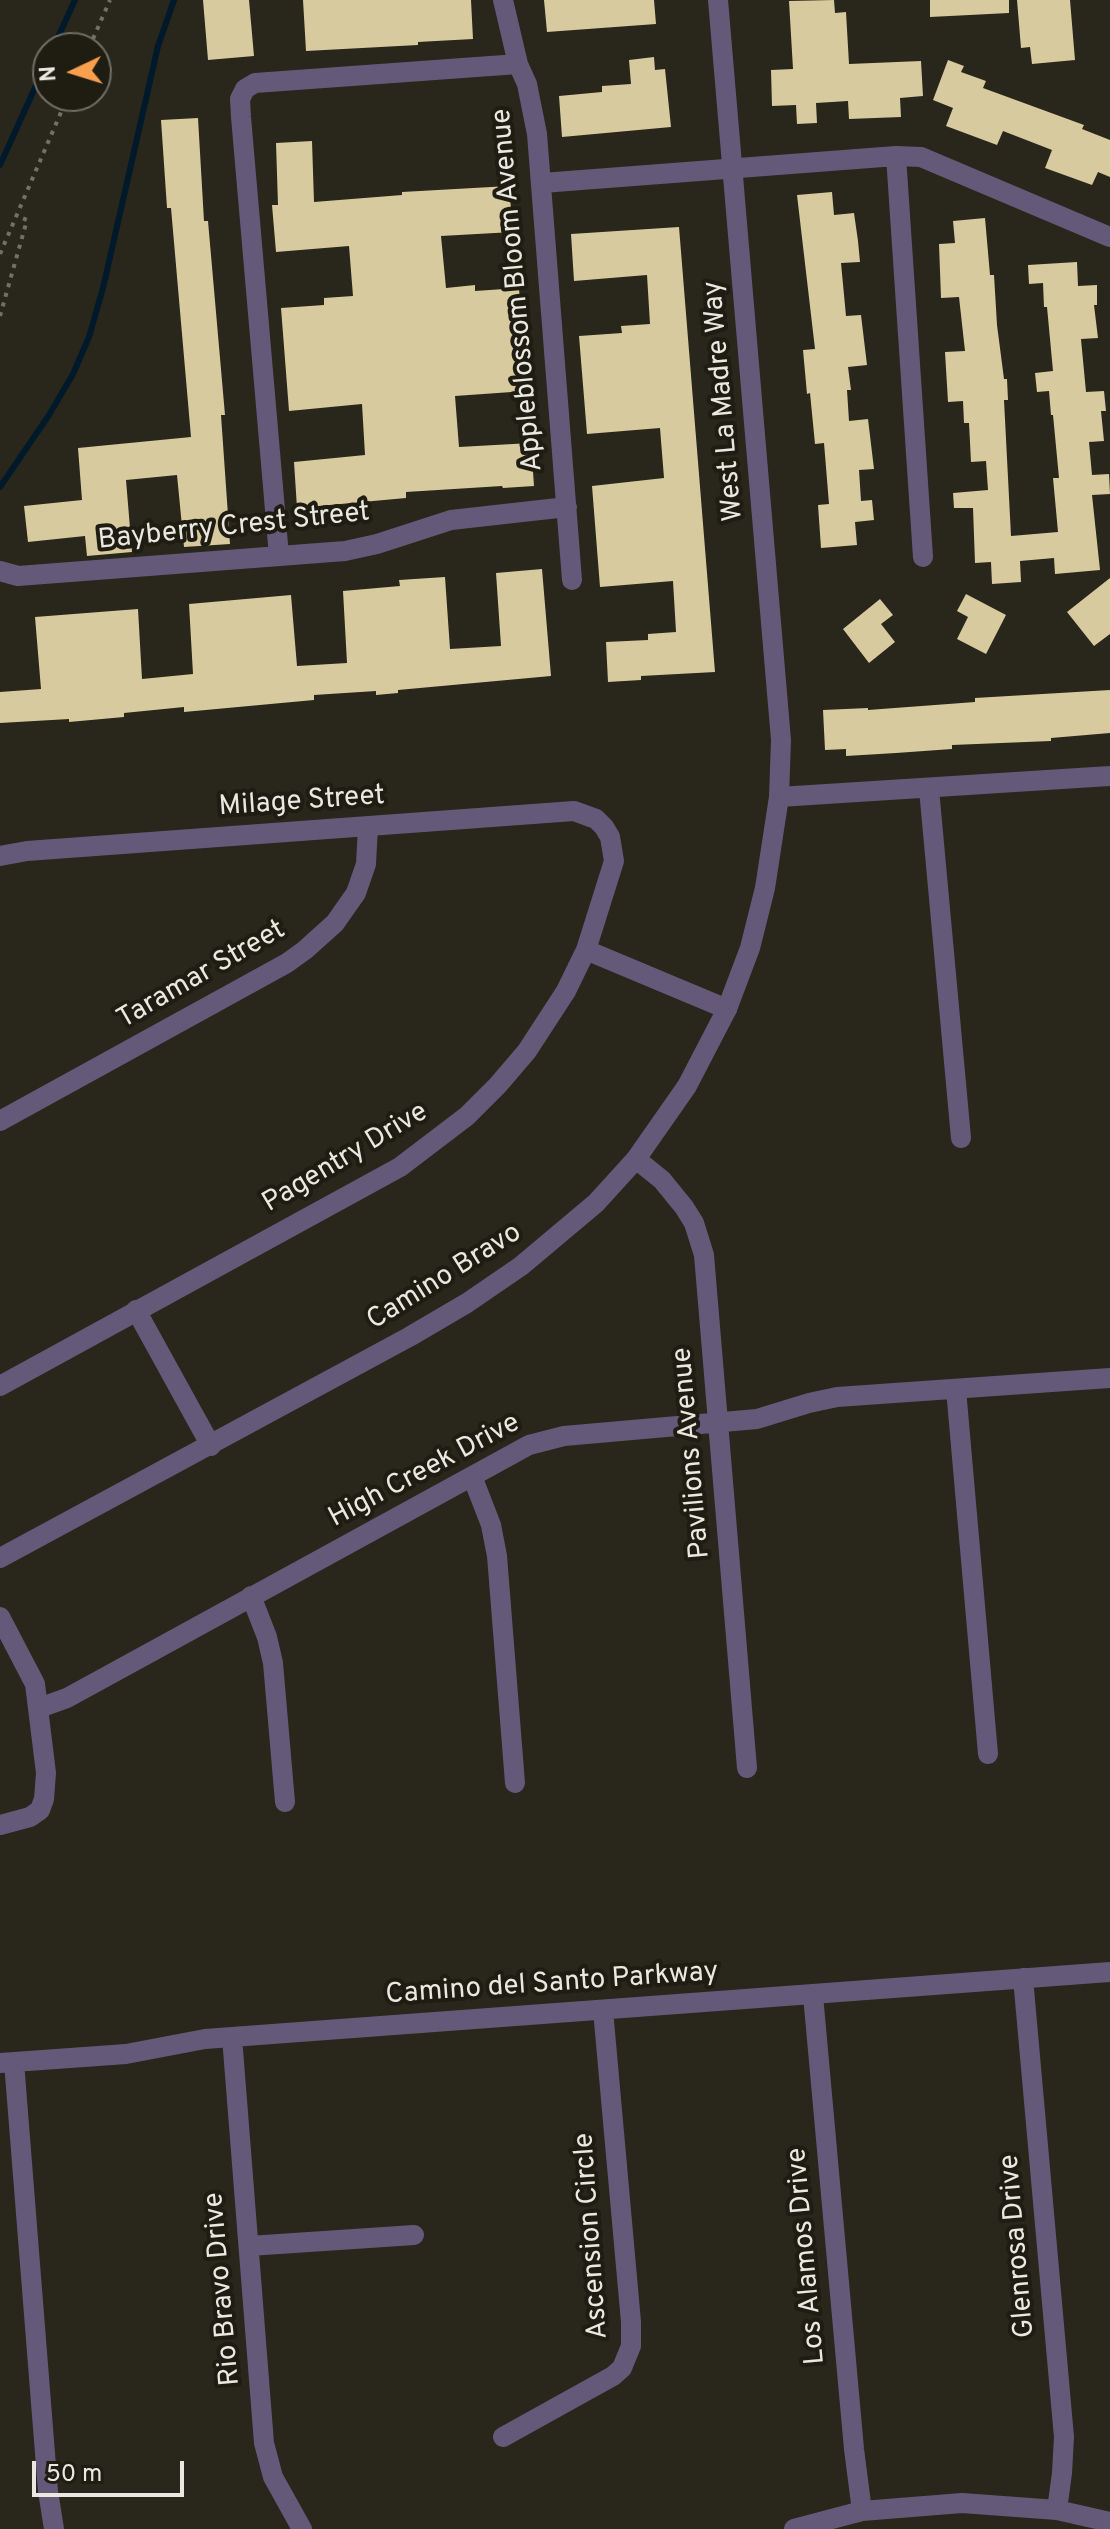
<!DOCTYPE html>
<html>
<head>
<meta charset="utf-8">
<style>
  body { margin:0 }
  #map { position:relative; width:1110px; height:2529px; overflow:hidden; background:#29261b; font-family:Overpass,sans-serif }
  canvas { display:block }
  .north { position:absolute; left:32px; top:32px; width:80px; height:80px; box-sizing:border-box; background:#1f1c12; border:2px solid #706e65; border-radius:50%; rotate:266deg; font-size:22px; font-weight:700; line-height:32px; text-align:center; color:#eae8e1 }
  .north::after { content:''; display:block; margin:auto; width:28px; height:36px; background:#fa9f4e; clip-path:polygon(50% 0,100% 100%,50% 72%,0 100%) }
  .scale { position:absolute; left:32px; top:2461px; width:152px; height:36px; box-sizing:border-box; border:4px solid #eae8e1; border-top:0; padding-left:10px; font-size:24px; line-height:28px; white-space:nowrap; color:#eae8e1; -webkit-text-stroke:6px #1f1c12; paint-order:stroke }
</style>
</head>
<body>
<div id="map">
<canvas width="1110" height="2529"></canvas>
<div class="north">N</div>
<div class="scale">50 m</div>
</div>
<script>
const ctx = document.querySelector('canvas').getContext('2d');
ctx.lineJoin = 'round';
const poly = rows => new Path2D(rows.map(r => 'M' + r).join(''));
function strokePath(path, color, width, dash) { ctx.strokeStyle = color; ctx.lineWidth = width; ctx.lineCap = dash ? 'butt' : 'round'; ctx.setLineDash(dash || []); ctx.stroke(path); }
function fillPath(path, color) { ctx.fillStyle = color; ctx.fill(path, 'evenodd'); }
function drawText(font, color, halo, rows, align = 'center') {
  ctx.font = font + ' Overpass,sans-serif'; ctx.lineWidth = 8; ctx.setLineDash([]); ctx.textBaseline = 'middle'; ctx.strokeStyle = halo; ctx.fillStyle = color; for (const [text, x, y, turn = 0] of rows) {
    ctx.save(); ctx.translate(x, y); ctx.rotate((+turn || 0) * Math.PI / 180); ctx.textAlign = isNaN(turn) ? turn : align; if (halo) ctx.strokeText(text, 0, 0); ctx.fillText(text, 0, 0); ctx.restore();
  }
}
strokePath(poly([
  [53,48,75,0],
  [0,165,48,59],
  [0,487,49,415,73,374,89,337,103,288,158,46,174,0]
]), '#001a2b', 6);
fillPath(poly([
  [203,0,249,0,254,56,208,60],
  [303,0,471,0,473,39,418,42,418,45,306,51],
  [544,0,654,0,656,24,547,32],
  [834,0,835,13,846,12,849,64,921,61,923,96,900,98,901,117,849,119,848,101,816,103,817,123,797,124,796,105,772,106,771,70,793,69,789,1],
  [930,0,1009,0,1009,13,930,17],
  [1017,0,1070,0,1075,60,1032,64,1030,47,1021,48],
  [654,57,655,70,665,69,671,127,562,137,559,96,602,92,602,86,631,84,629,60],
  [948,60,964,66,961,72,986,81,983,88,1084,125,1082,129,1110,140,1110,177,1098,172,1092,185,1045,168,1052,150,1003,131,997,145,946,126,953,108,933,100],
  [198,118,204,221,208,221,225,415,221,415,230,544,184,547,177,475,126,480,132,552,87,556,85,536,28,542,24,506,82,500,78,448,191,437,171,208,167,208,161,120],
  [312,141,314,202,402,195,402,192,509,186,513,232,441,236,446,288,475,285,475,291,519,288,526,391,455,396,459,447,531,443,534,486,503,488,502,486,406,492,406,498,297,508,294,462,365,455,362,404,289,411,281,308,324,305,324,298,353,296,349,246,276,252,272,205,278,205,276,143],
  [832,192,834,215,854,213,858,241,860,262,841,263,846,316,861,315,867,365,848,367,851,390,847,390,849,421,868,419,874,469,859,470,861,501,872,500,874,520,855,522,857,545,821,548,818,505,829,504,824,443,815,444,810,393,807,394,803,350,815,349,797,195],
  [985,218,990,275,994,275,997,325,1004,379,1007,379,1008,400,1004,400,1011,536,1058,532,1053,478,1059,478,1053,415,1051,415,1049,391,1037,392,1035,373,1053,371,1047,307,1044,307,1043,283,1029,284,1028,265,1077,262,1078,286,1097,285,1097,305,1094,305,1098,338,1081,339,1086,392,1104,391,1106,411,1101,411,1104,441,1089,442,1092,475,1109,474,1110,494,1092,495,1100,570,1055,574,1054,558,1020,561,1021,582,992,584,991,562,975,563,973,508,954,508,953,493,988,490,986,461,971,462,969,423,964,423,963,401,948,402,945,352,965,351,959,297,941,298,939,244,955,243,953,221],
  [679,227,715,672,641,676,641,680,608,682,606,642,648,640,648,634,676,632,673,581,600,587,592,486,664,478,660,428,587,434,579,336,622,333,621,326,650,324,647,275,574,281,571,234],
  [542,569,551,676,398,690,398,693,376,695,376,691,314,695,314,700,184,712,184,707,124,713,124,717,69,722,69,719,0,723,0,692,41,689,35,617,138,609,142,679,193,674,189,604,291,595,297,666,347,663,343,591,400,586,399,580,445,577,450,649,501,646,496,573],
  [1110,578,1110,634,1094,646,1067,612],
  [966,594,1006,615,986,654,957,639,968,617,957,611],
  [880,599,893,615,881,624,895,642,869,663,843,629],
  [1110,690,1110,733,1051,738,1051,741,952,745,952,749,896,753,846,756,846,749,825,750,823,710,868,708,868,710,975,702,975,698]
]), '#d7ca9e');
strokePath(poly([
  [89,48,110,0],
  [0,254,68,96],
  [0,316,27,220,17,216]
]), '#737167', 4, [4, 6]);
strokePath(poly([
  [503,0,518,64,527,84,537,134,572,580],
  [896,156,923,557],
  [542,183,896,156,921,157,1110,237],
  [279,556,241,117,240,99,245,89,255,83,518,64],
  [0,571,18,576,345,551,377,544,451,520,567,507],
  [929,789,961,1138],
  [779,797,1110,776],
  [0,856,27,851,574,811,596,819,604,827,610,837,614,861,586,950,566,991,527,1051,498,1085,467,1116,400,1167,0,1386],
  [586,950,727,1009],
  [0,1121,287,963,305,950,335,923,356,893,366,864,368,827],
  [636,1159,662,1180,684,1207,694,1223,704,1255,747,1768],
  [136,1310,211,1446],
  [956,1389,988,1754],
  [472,1476,491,1525,497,1556,515,1783],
  [251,1596,267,1637,273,1663,285,1802],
  [0,1617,35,1684,46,1773,44,1799,40,1810,30,1817,0,1825],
  [39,1708,67,1698,529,1445,564,1436,757,1419,809,1403,837,1397,1110,1378],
  [1023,1978,1064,2437,1062,2473,1057,2510],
  [813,1995,854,2449,862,2511],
  [232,2037,264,2443,273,2477,302,2529],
  [14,2062,48,2491,54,2529],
  [0,2063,126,2054,205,2039,1110,1972],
  [249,2246,414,2235],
  [503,2437,613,2376,622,2368,631,2346,631,2322,603,2010],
  [794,2529,862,2511,962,2503,1057,2510,1110,2522]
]), '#65597a', 20);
strokePath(poly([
  [0,1558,409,1337,467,1303,521,1266,596,1203,636,1159,687,1086,727,1009,750,948,765,888,779,797,781,740,718,0]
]), '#65597a', 20);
drawText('28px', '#eae8e1', '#1f1c12', [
  ["Appleblossom Bloom Avenue",519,290,-95],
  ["West La Madre Way",725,401,-95],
  ["Bayberry Crest Street",234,528,-6],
  ["Milage Street",302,803,-4],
  ["Taramar Street",202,976,-30],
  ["Pagentry Drive",346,1159,-31],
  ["Camino Bravo",445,1278,-32],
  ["Pavilions Avenue",693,1453,-95],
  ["High Creek Drive",425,1472,-28],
  ["Camino del Santo Parkway",552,1985,-4],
  ["Ascension Circle",593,2236,-94],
  ["Glenrosa Drive",1019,2246,-95],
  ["Los Alamos Drive",808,2256,-95],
  ["Rio Bravo Drive",224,2289,-95]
]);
</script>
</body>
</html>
